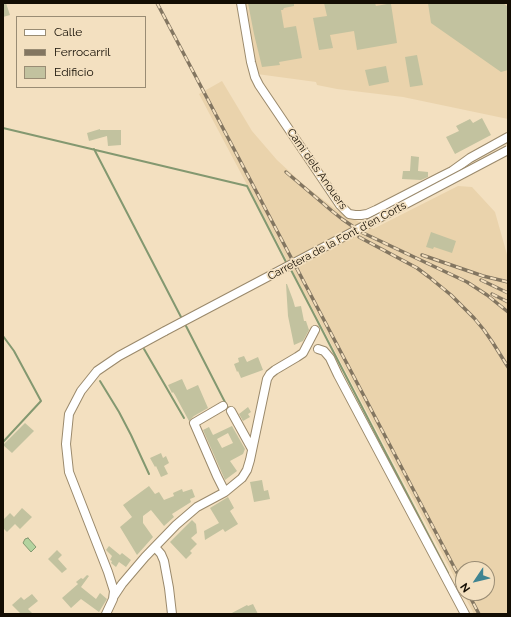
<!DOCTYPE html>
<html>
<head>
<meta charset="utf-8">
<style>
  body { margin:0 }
  #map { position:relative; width:511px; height:617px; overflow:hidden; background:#f3e0c0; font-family:Raleway,sans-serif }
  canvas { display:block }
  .frame { position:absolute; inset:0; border:4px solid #130d03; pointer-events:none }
  .legend { position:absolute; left:16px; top:16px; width:130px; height:72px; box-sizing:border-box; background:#f3e0c0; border:1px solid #998c74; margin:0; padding:5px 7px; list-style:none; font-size:12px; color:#130d03 }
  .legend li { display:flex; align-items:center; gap:8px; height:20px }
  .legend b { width:20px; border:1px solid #998c74 }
  .north { position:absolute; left:455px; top:561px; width:40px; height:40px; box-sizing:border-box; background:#f3e0c0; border:1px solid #998c74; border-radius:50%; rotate:235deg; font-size:11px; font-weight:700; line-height:16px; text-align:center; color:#130d03 }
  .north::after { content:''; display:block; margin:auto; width:14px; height:18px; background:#3f8491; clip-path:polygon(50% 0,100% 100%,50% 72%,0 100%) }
</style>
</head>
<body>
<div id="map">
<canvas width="511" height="617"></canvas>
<div class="frame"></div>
<ul class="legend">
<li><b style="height:5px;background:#fff"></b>Calle</li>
<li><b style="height:5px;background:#837661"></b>Ferrocarril</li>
<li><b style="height:11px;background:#c2c29f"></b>Edificio</li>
</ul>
<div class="north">N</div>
</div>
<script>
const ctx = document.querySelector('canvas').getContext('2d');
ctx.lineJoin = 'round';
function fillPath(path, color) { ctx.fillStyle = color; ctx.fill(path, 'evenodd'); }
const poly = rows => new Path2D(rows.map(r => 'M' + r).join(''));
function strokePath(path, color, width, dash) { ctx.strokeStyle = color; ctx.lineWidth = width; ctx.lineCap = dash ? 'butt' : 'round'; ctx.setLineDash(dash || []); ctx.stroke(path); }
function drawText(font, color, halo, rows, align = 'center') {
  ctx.font = font + ' Raleway,sans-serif'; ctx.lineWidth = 3.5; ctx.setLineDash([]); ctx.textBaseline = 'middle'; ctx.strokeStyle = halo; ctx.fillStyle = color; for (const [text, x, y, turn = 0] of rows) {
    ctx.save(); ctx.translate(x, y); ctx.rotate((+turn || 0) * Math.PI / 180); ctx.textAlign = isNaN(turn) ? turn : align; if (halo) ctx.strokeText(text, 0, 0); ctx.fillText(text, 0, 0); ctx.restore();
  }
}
fillPath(poly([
  [245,3,508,3,508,119,403,97,337,89,317,85,316,82,257,74],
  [222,81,252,131,277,160,304,185,338,211,373,229,458,186,472,187,495,212,508,258,508,614,474,614,199,94],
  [463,569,487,569,487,593,463,593]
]), '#ead3ac');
const water = poly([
  [28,538,36,547,31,552,23,543,25,539,28,538]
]);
fillPath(water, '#b3d39f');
strokePath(water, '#839870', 1);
strokePath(poly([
  [3,128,247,186,287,264],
  [94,149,181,317],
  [290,268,448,573],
  [186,326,229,410],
  [3,336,14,351,41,401,3,442],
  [144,349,184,418],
  [100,381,119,412,131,435,149,474]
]), '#839870', 2);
fillPath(poly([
  [3,3,6,3,10,15,3,17],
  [248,3,294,3,294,6,284,8,283,10,281,10,284,28,296,26,302,58,279,62,280,65,262,67,254,34],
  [324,3,369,3,369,4,375,3,376,6,387,4,391,4,397,43,357,50,354,31,330,35,333,48,319,50,313,18,327,16],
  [428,3,503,3,508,7,508,70,501,72,431,23],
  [417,55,423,85,410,87,405,57],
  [386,66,389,82,369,86,365,70],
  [482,118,491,135,455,154,446,137,459,131,456,126,470,119,473,123],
  [100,129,100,130,121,130,121,145,108,146,107,136,89,141,87,133],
  [411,156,419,157,418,171,428,172,428,177,421,180,402,179,403,171,410,171],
  [431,232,456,241,452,253,434,247,433,249,426,247],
  [286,284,287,284,293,300,295,307,301,306,304,321,306,321,309,330,303,341,294,345,288,316],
  [244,356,247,362,258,357,263,370,241,378,238,371,237,372,234,364,239,362,238,358],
  [182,379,187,390,198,385,208,408,194,416,189,421,175,395,173,392,172,393,168,385],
  [248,407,251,412,248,414,250,417,243,421,239,414],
  [25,423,34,431,12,453,3,445],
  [232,426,245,449,243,454,230,461,237,471,225,480,203,430,209,427,213,435],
  [228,433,233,443,222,448,217,439],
  [161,453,163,458,166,456,169,463,164,466,168,474,161,477,156,466,155,467,150,458],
  [262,480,264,491,268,490,270,499,254,502,250,482],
  [149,486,155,494,159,492,164,500,174,496,173,493,182,489,183,492,192,489,195,497,190,499,191,502,172,514,174,517,164,526,151,510,143,516,143,523,153,537,137,555,120,527,132,517,123,505],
  [228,497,234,508,230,511,238,524,225,532,223,529,205,540,204,531,219,523,210,508],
  [22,508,32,517,20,529,15,524,7,532,3,528,3,520,10,513,14,517],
  [192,520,196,524,197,533,191,538,197,544,190,551,192,553,186,559,170,542],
  [109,546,120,555,122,553,131,560,126,567,119,562,116,567,111,563,112,561,110,560,112,556,106,550],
  [57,550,62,555,58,559,67,569,62,573,48,559],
  [87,575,89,576,81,587,96,599,100,593,107,599,99,612,81,599,71,608,62,598,78,584,76,582,81,578,83,579],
  [32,594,38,601,28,609,33,614,21,614,12,605,21,597,24,600],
  [253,604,258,614,230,614,247,605,248,606]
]), '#c2c29f');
const minor = poly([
  [241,3,251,62,255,77,259,85,340,205,349,214,355,215,361,215,367,214,376,210,440,177,452,171,470,158,508,137],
  [318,349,324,351,330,358,338,375,465,614],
  [223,406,194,423,217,476,225,492],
  [231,411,252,449],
  [155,547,161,554,164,561,169,588,172,614],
  [114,596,122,584,145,557,176,525,197,507,225,492,242,478,247,470,250,460,267,379,270,374,275,370,297,357,303,353,315,330],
  [106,614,113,599,114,591,108,572,69,472,66,444,69,414,81,391,97,371,119,356,165,331]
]);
strokePath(minor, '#9a896b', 10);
strokePath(minor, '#fff', 8);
const rail = poly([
  [157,3,463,584],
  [286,172,332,211,342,219,361,232,467,282,487,295,508,312],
  [359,237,417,268,429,277,451,295,474,318,484,330,493,343,508,367],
  [422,255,483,276,508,282],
  [481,280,508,293],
  [492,294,508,302],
  [468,593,479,614]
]);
strokePath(rail, '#837661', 3.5);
strokePath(rail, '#f3e0c0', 2, [6]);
const minorBridge = poly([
  [165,331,508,150]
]);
strokePath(minorBridge, '#9a896b', 10, []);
strokePath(minorBridge, '#fff', 8);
drawText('11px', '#130d03', '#f3e0c0', [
  ["Camí dels Anouers",317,169,55],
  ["Carretera de la Font d'en Corts",337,241,-28]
]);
</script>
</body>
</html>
